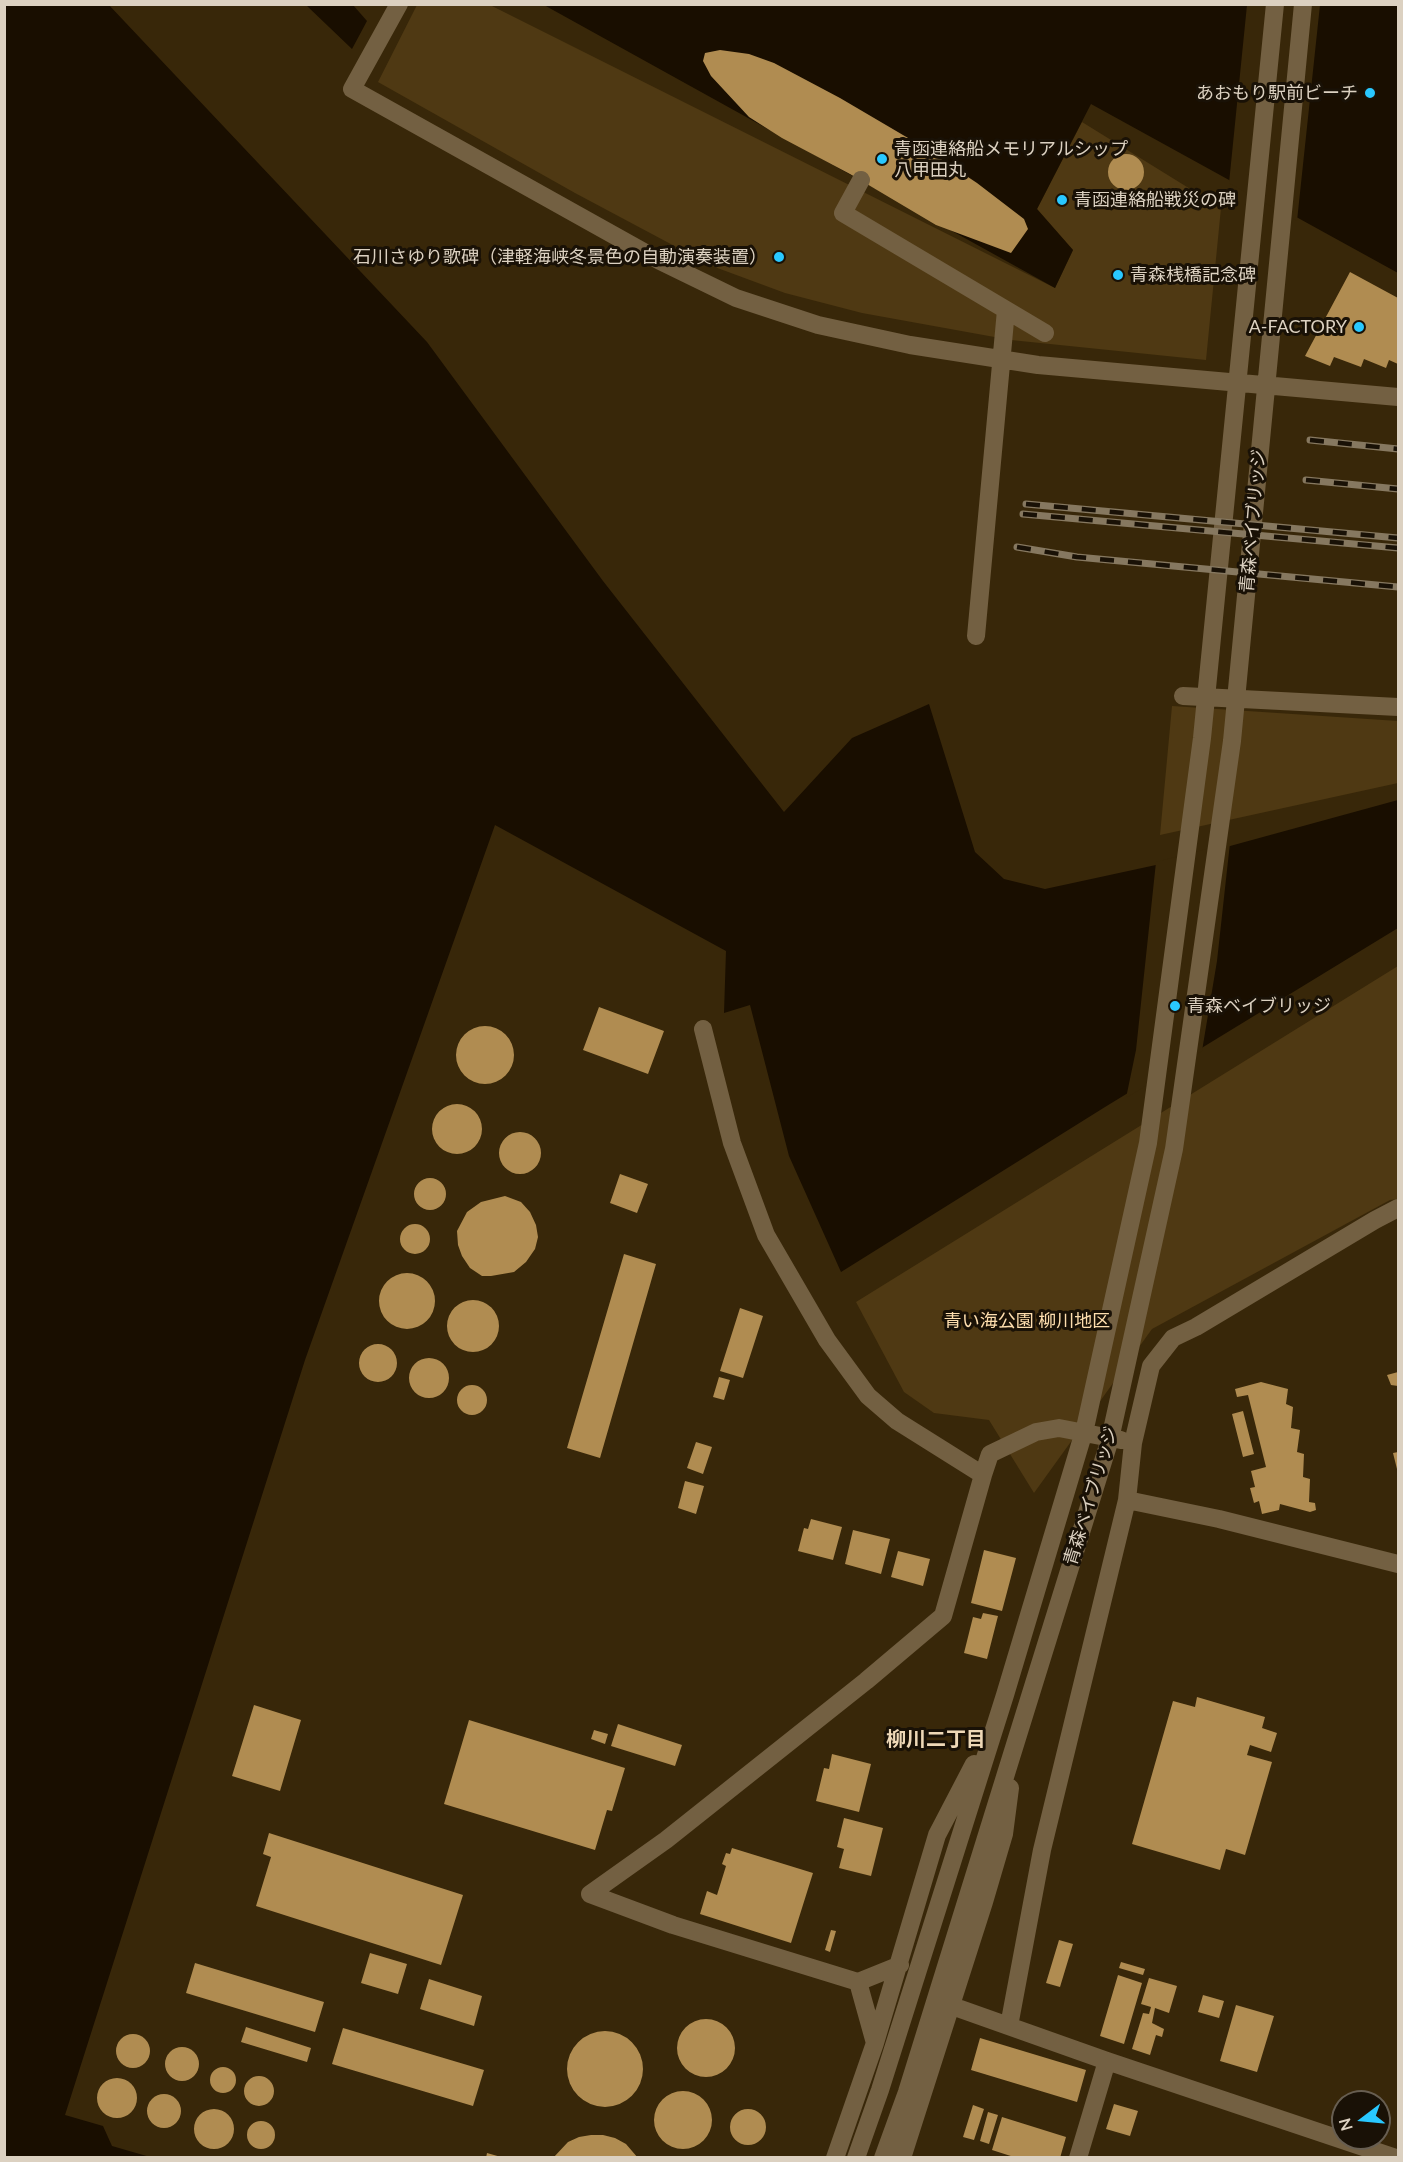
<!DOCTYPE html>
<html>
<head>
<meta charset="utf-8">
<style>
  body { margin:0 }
  #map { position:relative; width:1403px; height:2162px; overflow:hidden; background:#382709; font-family:Lato,sans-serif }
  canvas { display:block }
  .frame { position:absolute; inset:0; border:6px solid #dcd1c1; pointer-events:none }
  .north { position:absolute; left:1331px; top:2090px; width:60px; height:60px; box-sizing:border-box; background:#191106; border:2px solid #675e51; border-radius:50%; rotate:254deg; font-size:16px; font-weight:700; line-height:24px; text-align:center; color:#dcd1c1 }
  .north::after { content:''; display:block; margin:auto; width:21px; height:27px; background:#29c8ff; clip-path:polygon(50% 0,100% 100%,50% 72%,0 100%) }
</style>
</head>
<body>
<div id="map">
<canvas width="1403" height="2162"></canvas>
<div class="frame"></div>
<div class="north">N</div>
</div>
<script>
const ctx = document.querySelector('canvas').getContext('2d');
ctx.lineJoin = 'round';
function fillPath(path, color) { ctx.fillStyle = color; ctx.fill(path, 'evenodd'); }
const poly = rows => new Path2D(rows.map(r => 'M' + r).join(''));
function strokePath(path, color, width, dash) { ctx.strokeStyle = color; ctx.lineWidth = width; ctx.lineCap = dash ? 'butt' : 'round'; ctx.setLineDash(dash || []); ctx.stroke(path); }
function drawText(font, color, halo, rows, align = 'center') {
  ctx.font = font + ' Lato,"Noto Sans JP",sans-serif'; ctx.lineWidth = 6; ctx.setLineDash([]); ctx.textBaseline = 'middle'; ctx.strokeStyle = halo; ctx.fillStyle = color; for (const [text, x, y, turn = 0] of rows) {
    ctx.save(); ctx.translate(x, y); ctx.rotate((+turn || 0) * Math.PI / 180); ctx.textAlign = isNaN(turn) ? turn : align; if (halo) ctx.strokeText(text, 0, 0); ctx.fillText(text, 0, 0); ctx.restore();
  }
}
fillPath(poly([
  [417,5,490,5,1055,288,1073,250,1037,209,1082,122,1221,208,1206,360,1011,340,862,313,785,293,712,266,575,193,378,82],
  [1172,706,1398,721,1398,783,1160,835],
  [1398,966,1398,1199,1390,1200,1152,1329,1034,1493,989,1420,934,1413,904,1392,856,1302]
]), '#4f3913');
fillPath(poly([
  [108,4,427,342,603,581,784,812,852,738,929,704,975,852,1004,879,1045,889,1179,860,1398,800,1398,928,1105,1107,841,1272,789,1156,750,1005,724,1013,726,951,495,825,305,1360,65,2115,103,2126,112,2146,150,2157,5,2158,4,5],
  [306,5,353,5,367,21,352,49],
  [544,5,1398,5,1398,273,1091,104,1037,209,1073,250,1055,288]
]), '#190e00');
fillPath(poly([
  [1247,5,1320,5,1297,221,1229,183],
  [1230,843,1217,961,1202,1051,1126,1098,1136,1050,1156,862]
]), '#382709');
fillPath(poly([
  [720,50,749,54,774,63,840,98,920,145,977,183,1024,219,1028,229,1011,253,936,225,850,174,782,138,749,117,711,76,703,61,705,53],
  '1108 172a18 18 0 1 1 36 0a18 18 0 1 1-36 0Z',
  [1350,272,1398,298,1398,364,1389,360,1386,368,1364,359,1361,367,1334,357,1330,366,1305,356],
  [599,1007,664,1031,648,1074,583,1050],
  '456 1055a29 29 0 1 1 58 0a29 29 0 1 1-58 0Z',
  '432 1129a25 25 0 1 1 50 0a25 25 0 1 1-50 0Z',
  '499 1153a21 21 0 1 1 42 0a21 21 0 1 1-42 0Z',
  [620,1174,648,1184,637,1213,610,1203],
  '414 1194a16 16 0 1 1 32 0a16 16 0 1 1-32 0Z',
  [505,1196,521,1202,530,1212,536,1225,538,1237,535,1249,526,1262,514,1272,491,1276,482,1276,470,1268,462,1256,458,1245,457,1231,467,1212,481,1202],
  '400 1239a15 15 0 1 1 30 0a15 15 0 1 1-30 0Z',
  [624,1254,656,1264,600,1458,567,1448],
  '379 1301a28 28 0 1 1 56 0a28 28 0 1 1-56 0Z',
  '447 1326a26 26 0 1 1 52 0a26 26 0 1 1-52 0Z',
  [740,1308,763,1316,743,1378,720,1371],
  '359 1363a19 19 0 1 1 38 0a19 19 0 1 1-38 0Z',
  '409 1378a20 20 0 1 1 40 0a20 20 0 1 1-40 0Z',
  [1398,1372,1398,1386,1391,1385,1387,1375],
  [719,1377,730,1380,724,1400,713,1397],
  [1261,1382,1288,1389,1286,1404,1293,1407,1291,1428,1300,1430,1297,1452,1304,1454,1303,1477,1310,1479,1309,1502,1315,1503,1316,1510,1310,1512,1280,1504,1279,1510,1262,1514,1259,1501,1254,1503,1250,1488,1255,1487,1251,1471,1266,1467,1248,1395,1237,1397,1235,1389],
  '457 1400a15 15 0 1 1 30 0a15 15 0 1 1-30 0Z',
  [1243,1411,1254,1454,1243,1457,1232,1414],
  [696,1442,712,1447,703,1474,687,1468],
  [1398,1452,1398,1473,1393,1453],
  [685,1481,704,1486,696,1514,678,1508],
  [811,1519,842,1527,833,1560,798,1551,804,1528,808,1529],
  [853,1530,890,1539,881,1574,845,1564],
  [984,1550,1016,1558,1002,1611,971,1603],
  [898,1551,930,1559,923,1586,891,1577],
  [983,1613,998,1616,987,1659,964,1653,973,1617,981,1619],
  [1197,1697,1265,1717,1262,1728,1277,1733,1271,1752,1250,1745,1247,1755,1272,1762,1245,1855,1226,1849,1220,1870,1132,1844,1173,1701,1195,1707],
  [254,1705,301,1720,280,1791,232,1776],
  [469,1720,625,1768,612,1811,607,1810,595,1850,444,1804],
  [618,1724,682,1745,675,1766,611,1746],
  [594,1730,608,1734,605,1744,591,1739],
  [832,1754,871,1764,859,1812,816,1801,824,1768,829,1769],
  [844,1818,883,1828,871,1876,839,1868,844,1849,837,1847],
  [269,1833,463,1895,441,1965,256,1906,271,1857,263,1854],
  [732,1848,813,1873,791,1943,700,1914,707,1891,717,1895,726,1866,722,1864,726,1853,730,1854],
  [831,1930,836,1931,830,1952,825,1950],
  [1059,1940,1073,1944,1060,1987,1046,1983],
  [370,1953,407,1964,398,1994,361,1983],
  [1121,1962,1145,1969,1143,1975,1119,1968],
  [195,1963,324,2002,315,2032,186,1993],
  [1118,1975,1142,1983,1124,2044,1100,2036],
  [1149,1978,1177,1986,1169,2013,1155,2008,1152,2023,1164,2029,1162,2037,1156,2035,1150,2055,1132,2049,1143,2013,1149,2014,1151,2007,1141,2004],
  [429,1979,482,1996,474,2026,420,2009],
  [1203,1995,1224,2001,1219,2018,1198,2012],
  [1236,2005,1274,2016,1257,2072,1220,2061],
  '677 2048a29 29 0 1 1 58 0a29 29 0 1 1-58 0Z',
  [246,2027,311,2048,307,2062,241,2042],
  [343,2028,484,2070,473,2106,332,2064],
  '567 2069a38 38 0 1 1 76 0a38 38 0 1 1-76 0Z',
  '116 2051a17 17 0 1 1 34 0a17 17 0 1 1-34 0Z',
  [980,2038,1086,2070,1077,2102,971,2070],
  '165 2064a17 17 0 1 1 34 0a17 17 0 1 1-34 0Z',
  '210 2080a13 13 0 1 1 26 0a13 13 0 1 1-26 0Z',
  '244 2091a15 15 0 1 1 30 0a15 15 0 1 1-30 0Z',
  '97 2098a20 20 0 1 1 40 0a20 20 0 1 1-40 0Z',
  '654 2120a29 29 0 1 1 58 0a29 29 0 1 1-58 0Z',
  '147 2111a17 17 0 1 1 34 0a17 17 0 1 1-34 0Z',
  [1114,2104,1138,2111,1130,2136,1106,2129],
  [973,2105,984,2109,974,2140,963,2137],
  '194 2129a20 20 0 1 1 40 0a20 20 0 1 1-40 0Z',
  '730 2127a18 18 0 1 1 36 0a18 18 0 1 1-36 0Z',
  [988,2112,998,2115,989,2144,980,2141],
  [1002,2117,1066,2137,1060,2158,1017,2158,992,2150],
  '247 2135a14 14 0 1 1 28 0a14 14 0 1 1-28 0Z',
  [591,2135,603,2135,615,2138,626,2144,638,2158,553,2158,568,2142,579,2137],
  [487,2153,501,2157,501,2158,486,2158]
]), '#b08c51');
strokePath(poly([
  [399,4,352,89,660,261,736,298,818,325,910,345,1038,365,1398,397],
  [861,180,843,213,1045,333],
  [976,636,1006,310],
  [1183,696,1398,707],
  [703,1029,732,1143,766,1235,827,1340,868,1396,897,1421,983,1475,990,1454,1036,1432,1059,1428,1121,1440],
  [1127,1500,1219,1519,1398,1564],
  [858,1982,673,1925,590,1894,666,1840,866,1681,943,1616,983,1475],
  [952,2006,1107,2061,1396,2158],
  [1009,2026,1042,1850,1127,1500,1133,1443,1151,1366,1173,1338,1196,1327,1375,1220,1398,1208],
  [875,2043,858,1982,900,1965],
  [835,2158,875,2043,937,1835,974,1764],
  [856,2158,880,2090,1005,1695,1085,1428,1148,1143,1202,738,1275,4],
  [883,2158,907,2092,1110,1439,1174,1149,1232,741,1303,4],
  [902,2158,984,1902,1004,1834,1010,1788],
  [1078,2158,1107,2061]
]), '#736042', 18);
const rail = poly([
  [1310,440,1398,449],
  [1306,480,1398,489],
  [1026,504,1398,538],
  [1023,514,1398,548],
  [1017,547,1077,557,1398,587]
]);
strokePath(rail, '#867860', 7);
strokePath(rail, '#191106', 4.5, [14]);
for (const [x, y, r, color] of [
  [1370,93,6,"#29c8ff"],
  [882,159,6,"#29c8ff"],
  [1062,200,6,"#29c8ff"],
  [779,257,6,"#29c8ff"],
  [1118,275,6,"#29c8ff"],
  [1359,327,6,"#29c8ff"],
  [1175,1006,6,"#29c8ff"]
]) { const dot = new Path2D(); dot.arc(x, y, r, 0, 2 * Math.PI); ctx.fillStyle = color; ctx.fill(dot); strokePath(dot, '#191106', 2); }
drawText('18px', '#dcd1c1', '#191106', [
  ["あおもり駅前ビーチ",1358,93,"right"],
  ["青函連絡船メモリアルシップ",894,149],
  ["八甲田丸",894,170],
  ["青函連絡船戦災の碑",1074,200],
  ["石川さゆり歌碑（津軽海峡冬景色の自動演奏装置）",767,257,"right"],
  ["青森桟橋記念碑",1130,275],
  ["A-FACTORY",1347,327,"right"],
  ["青森ベイブリッジ",1187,1006]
], 'left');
drawText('18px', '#dcd1c1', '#191106', [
  ["青森ベイブリッジ",1253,521,-85],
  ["青森ベイブリッジ",1091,1496,-73]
]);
drawText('18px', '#fedeae', '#191106', [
  ["青い海公園 柳川地区",1027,1321]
]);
drawText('bold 20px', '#eed8b7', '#191106', [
  ["柳川二丁目",936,1740]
]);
</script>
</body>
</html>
